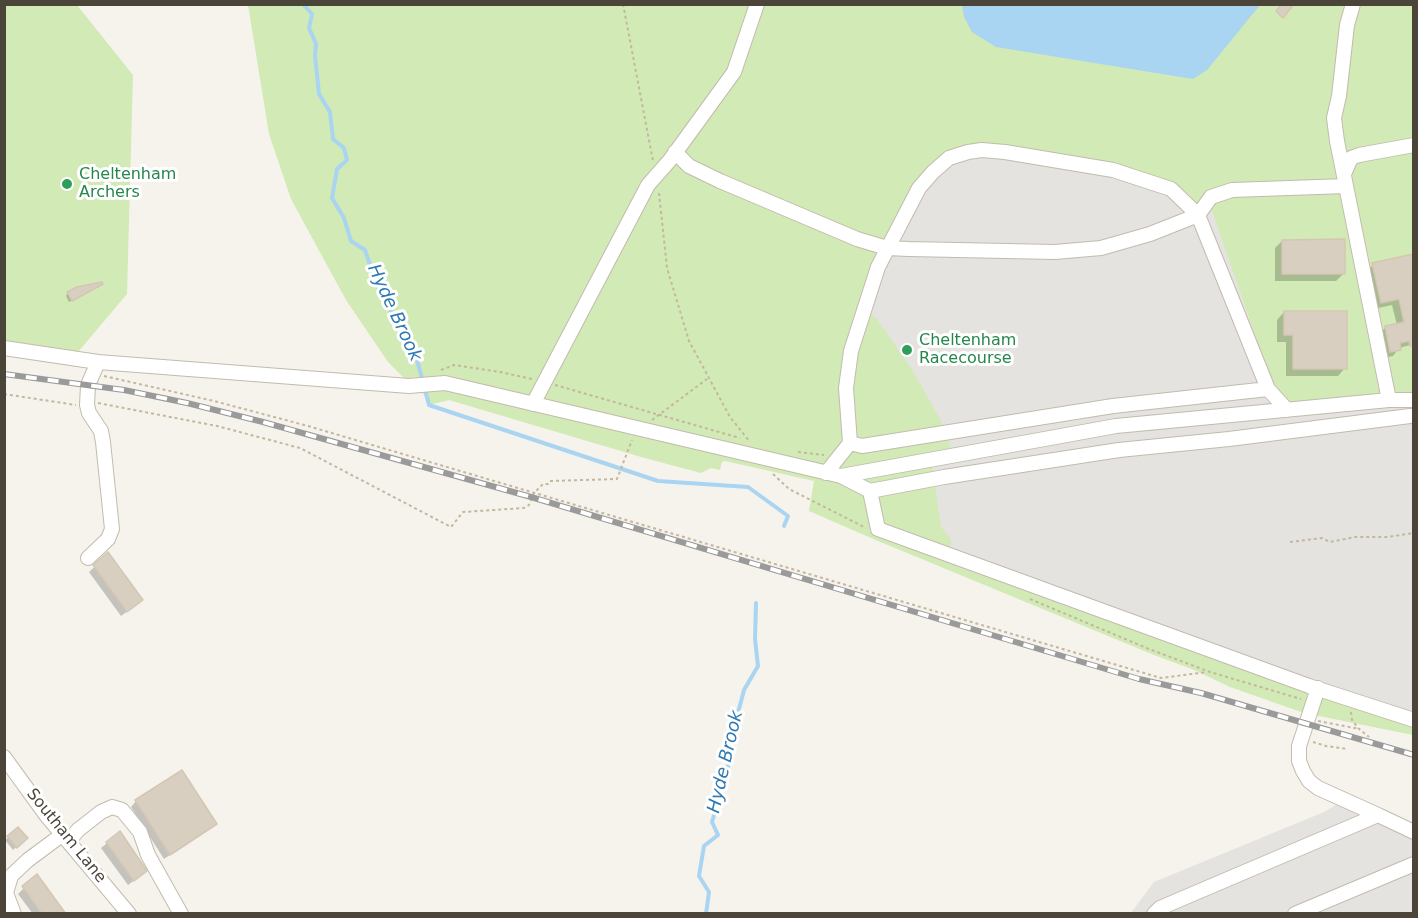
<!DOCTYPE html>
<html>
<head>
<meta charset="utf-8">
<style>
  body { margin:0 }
  #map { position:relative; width:1418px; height:918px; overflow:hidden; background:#f6f3ec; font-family:"DejaVu Sans",sans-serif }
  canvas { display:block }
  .frame { position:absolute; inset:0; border:6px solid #4b4439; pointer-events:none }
</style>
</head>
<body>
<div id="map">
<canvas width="1418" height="918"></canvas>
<div class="frame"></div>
</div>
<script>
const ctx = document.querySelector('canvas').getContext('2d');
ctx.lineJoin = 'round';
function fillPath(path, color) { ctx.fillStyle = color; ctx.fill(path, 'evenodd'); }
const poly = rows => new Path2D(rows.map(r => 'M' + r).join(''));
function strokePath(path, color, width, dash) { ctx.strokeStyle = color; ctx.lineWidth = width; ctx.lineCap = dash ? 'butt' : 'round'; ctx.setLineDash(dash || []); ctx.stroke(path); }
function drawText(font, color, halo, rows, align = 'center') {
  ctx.font = font + ' "DejaVu Sans",sans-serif'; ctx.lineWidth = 6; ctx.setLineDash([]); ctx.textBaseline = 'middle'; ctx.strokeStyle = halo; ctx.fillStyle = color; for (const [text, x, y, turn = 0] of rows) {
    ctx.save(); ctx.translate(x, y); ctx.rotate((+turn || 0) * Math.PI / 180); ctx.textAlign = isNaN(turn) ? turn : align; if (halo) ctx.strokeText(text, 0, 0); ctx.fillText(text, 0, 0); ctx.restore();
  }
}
fillPath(poly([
  [5,5,77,5,133,75,127,294,78,352,52,348,5,348],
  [248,5,1413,5,1413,735,1304,713,1230,687,1194,670,1154,655,878,541,809,511,814,481,725,461,722,462,720,470,711,468,701,473,641,457,449,400,429,405,415,377,405,379,388,362,346,300,291,199,269,134]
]), '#d2eab5');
fillPath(poly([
  [953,150,1115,164,1166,182,1187,192,1201,208,1210,205,1272,384,1290,403,1119,418,951,448,941,421,913,371,877,319,860,306,876,253,915,184,925,170,938,158],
  [1409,400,1414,418,1413,720,963,560,948,547,951,545,951,539,941,527,932,467,1114,434,1303,416],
  [1352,795,1413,824,1413,913,1130,914,1154,882,1324,812]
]), '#e5e3e0');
fillPath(poly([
  [962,5,962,4,1260,5,1207,70,1193,79,996,47,972,32,964,17]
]), '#a9d4f2');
fillPath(poly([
  [1282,241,1344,273,1336,281,1275,281,1275,248],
  [1414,256,1414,344,1399,348,1393,356,1383,358,1378,335,1385,328,1397,325,1392,305,1374,309,1366,272,1373,265],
  [101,284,69,302,66,296,68,293],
  [1284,312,1345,368,1338,376,1286,376,1286,342,1277,342,1277,320],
  [108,554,136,605,121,616,89,572],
  [136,801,215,824,164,859,131,807],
  [18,829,26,838,13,850,5,840],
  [120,833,140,876,128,885,101,848],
  [24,888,64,914,33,914,18,894]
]), '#0003');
strokePath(poly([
  [303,4,312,14,309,28,316,44,315,55,319,94,330,112,333,139,344,148,347,160,337,169,332,198,344,218,351,241,365,250,377,286,416,356,429,405,658,481,748,487,788,516,784,526],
  [706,914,709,892,699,876,704,846,718,835,712,822,728,768,732,723,739,709,744,690,758,666,755,639,756,603]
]), '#a9d4f2', 4);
const building = poly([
  [1282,4,1294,4,1283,18,1276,11,1282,4],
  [1345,239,1345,274,1282,274,1282,240,1345,239],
  [1413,254,1413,345,1410,346,1409,341,1400,343,1401,350,1390,352,1385,326,1404,322,1399,299,1381,303,1372,263,1413,254],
  [102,282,103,284,72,301,67,292,77,287,102,282],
  [1284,311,1347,311,1347,369,1293,369,1293,335,1284,335,1284,311],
  [108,552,143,600,127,612,93,565,108,552],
  [182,770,217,824,170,855,135,800,182,770],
  [18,827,28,838,17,848,7,836,18,827],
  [120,831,147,871,134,881,106,842,120,831],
  [37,874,66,914,42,914,22,886,37,874]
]);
fillPath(building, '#d8cfc1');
strokePath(building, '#d3c7b4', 1.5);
const minor = poly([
  [1353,4,1347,25,1339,96,1334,118,1337,141,1389,400],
  [675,152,689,166,720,181,857,239,887,248,909,249,1055,252,1101,248,1150,234,1198,215,1211,197,1232,190,1346,186],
  [1344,174,1351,158,1359,155,1414,145],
  [4,348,98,362,409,386,445,383,841,476,1116,426,1389,400,1414,400],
  [533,404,648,185,670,160,734,72,757,4],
  [850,443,862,446,1113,406,1268,389],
  [826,473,850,443,846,388,851,351,878,267,919,188,933,172,949,158,968,152,982,150,1005,152,1113,170,1171,189,1198,215,1268,389,1287,410],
  [841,476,870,491,878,529,1309,686,1414,720],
  [870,491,944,477,1119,450,1229,439,1410,416],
  [88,558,108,539,112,529,103,442,101,431,89,413,87,405,88,385,98,362],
  [1318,688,1299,746,1299,761,1303,771,1309,781,1318,788,1378,815],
  [4,757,46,815,129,914],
  [69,841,78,830,101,812,112,807,122,810,140,832,148,855,181,914],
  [14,914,6,893,11,876,28,860,63,834],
  [1154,914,1160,908,1378,815,1414,832],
  [1295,914,1414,864]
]);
strokePath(minor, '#c2bbae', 16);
strokePath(poly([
  [623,4,653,161],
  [659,193,667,268,689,341,730,417,750,442],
  [441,370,454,365,500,372,532,379],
  [104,376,214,401,308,426,1161,678,1207,672],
  [555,385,740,438],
  [4,394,76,405],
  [98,403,217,426,300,448,451,527,463,512,524,508,529,505,534,493,543,484,548,484,550,481,617,479,632,440],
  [652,420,707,379],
  [798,452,824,455],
  [773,474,789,489,866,528],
  [1290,542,1322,538,1330,542,1355,537,1387,537,1414,533],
  [1030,599,1149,649,1210,672,1301,699],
  [1351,712,1352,720,1358,728,1369,737],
  [1318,721,1360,729],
  [1313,742,1326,746,1348,749]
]), '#c4b79f', 2, [3, 3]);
strokePath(minor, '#fff', 14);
const rail = poly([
  [4,374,124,390,187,403,263,422,531,497,1139,679,1201,693,1414,755]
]);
strokePath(rail, '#9a9a9a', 6);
strokePath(rail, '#fff', 4, [11]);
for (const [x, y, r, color] of [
  [67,184,6,"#2e9e5b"],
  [907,350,6,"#2e9e5b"]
]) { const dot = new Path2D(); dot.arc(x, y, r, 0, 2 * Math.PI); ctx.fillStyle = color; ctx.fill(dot); strokePath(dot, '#fff', 2); }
drawText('16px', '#27864d', '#fff', [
  ["Cheltenham",79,175],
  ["Archers",79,193],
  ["Cheltenham",919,341],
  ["Racecourse",919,359]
], 'left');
drawText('16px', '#4b4439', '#fff', [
  ["Southam Lane",66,836,51]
]);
drawText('italic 18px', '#2e7ab2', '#fff', [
  ["Hyde Brook",394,313,65],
  ["Hyde Brook",726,762,-77]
]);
</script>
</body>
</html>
